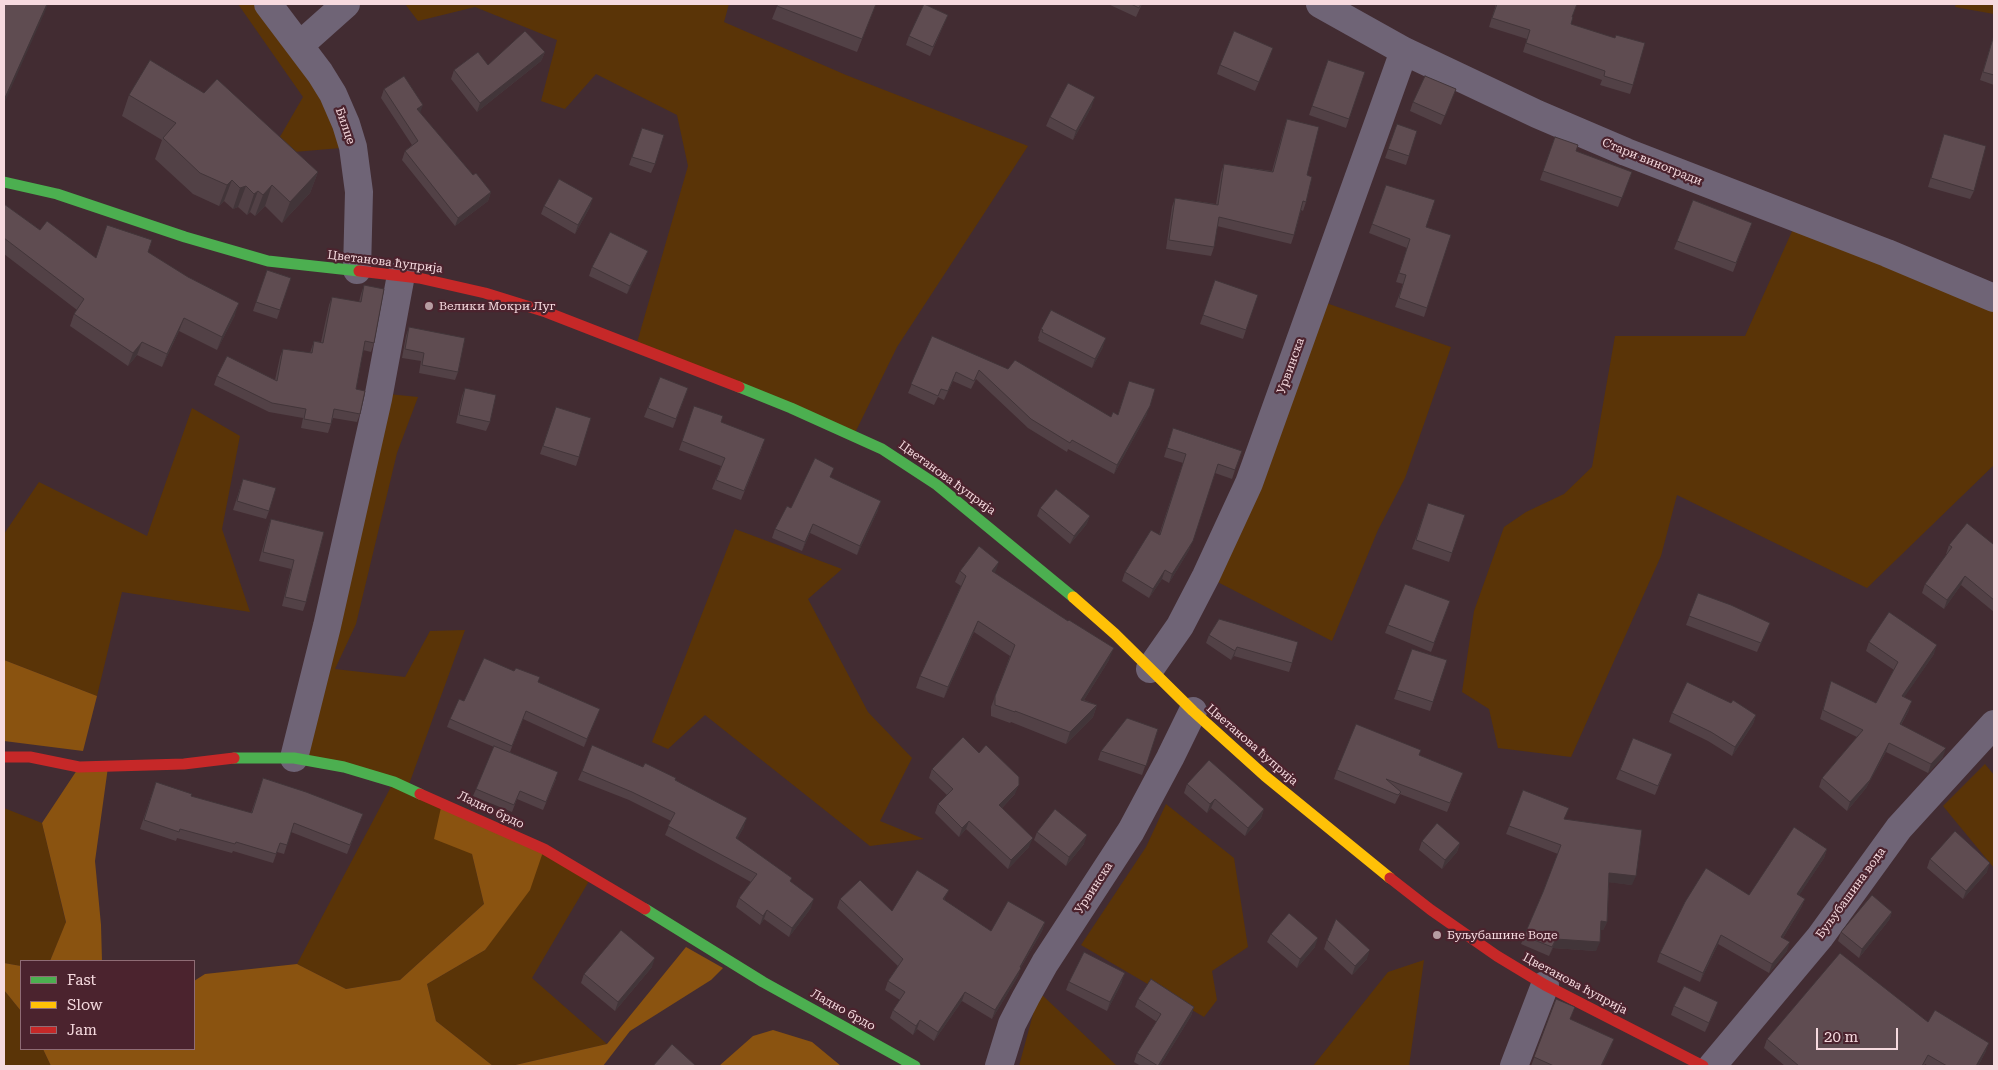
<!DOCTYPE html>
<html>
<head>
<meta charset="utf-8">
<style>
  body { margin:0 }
  #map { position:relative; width:1998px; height:1070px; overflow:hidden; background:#422c32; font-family:"Roboto Serif",serif }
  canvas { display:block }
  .frame { position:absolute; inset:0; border:5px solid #f6dadf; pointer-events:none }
  .legend { position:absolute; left:20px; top:960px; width:175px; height:90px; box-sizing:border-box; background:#4b232e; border:1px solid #8f6c75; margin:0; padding:6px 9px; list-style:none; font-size:15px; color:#f6dadf }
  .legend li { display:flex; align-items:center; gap:10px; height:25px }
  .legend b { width:25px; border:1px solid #8f6c75 }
  .scale { position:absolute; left:1816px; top:1028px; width:82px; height:22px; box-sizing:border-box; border:2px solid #f6dadf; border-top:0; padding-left:6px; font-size:15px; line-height:18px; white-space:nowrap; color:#f6dadf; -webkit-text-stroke:4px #4b232e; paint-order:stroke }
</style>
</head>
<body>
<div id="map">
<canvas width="1998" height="1070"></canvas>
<div class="frame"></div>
<ul class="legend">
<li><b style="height:6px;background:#4caf50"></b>Fast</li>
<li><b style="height:6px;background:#ffc107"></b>Slow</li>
<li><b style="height:6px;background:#c62828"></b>Jam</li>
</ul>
<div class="scale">20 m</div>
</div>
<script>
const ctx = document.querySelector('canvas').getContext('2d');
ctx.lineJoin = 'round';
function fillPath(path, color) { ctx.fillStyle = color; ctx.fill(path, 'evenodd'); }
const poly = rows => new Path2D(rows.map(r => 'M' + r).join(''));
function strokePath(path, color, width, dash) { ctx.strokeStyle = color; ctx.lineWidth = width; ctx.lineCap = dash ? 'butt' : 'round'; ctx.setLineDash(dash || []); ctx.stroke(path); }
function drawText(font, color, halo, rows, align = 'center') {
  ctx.font = font + ' "Roboto Serif",serif'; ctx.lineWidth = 4.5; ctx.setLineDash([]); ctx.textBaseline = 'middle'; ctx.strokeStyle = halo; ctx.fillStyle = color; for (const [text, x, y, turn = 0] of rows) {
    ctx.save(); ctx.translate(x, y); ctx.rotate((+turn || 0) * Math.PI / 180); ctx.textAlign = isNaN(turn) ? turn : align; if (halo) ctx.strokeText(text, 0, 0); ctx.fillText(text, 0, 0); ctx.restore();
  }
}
fillPath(poly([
  [238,4,268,4,353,147,270,154,303,97],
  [405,4,729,4,724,22,846,75,1028,146,897,347,854,435,636,346,688,166,677,115,596,74,565,109,541,101,557,40,475,7,418,21],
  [1956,4,1994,4,1994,14,1955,7],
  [1798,218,1994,299,1994,465,1867,588,1677,495,1661,556,1571,757,1498,748,1489,709,1462,692,1474,611,1504,527,1526,512,1564,494,1592,467,1615,336,1745,336],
  [1315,299,1451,347,1405,478,1378,530,1332,641,1206,576],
  [388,394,418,397,397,453,356,624,335,669,405,677,430,631,465,630,408,787,442,803,472,854,484,904,400,980,346,989,297,964,393,783,294,758],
  [192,408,240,436,222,529,250,612,122,592,97,696,4,660,4,534,39,482,147,536],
  [735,529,842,569,808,599,868,712,912,758,880,821,924,839,870,846,705,715,668,749,652,742],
  [1985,764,1994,775,1994,868,1943,806],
  [1166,804,1234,858,1248,947,1212,971,1217,1000,1204,1017,1081,945,1146,847],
  [4,808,42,823,66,923,50,961,21,961,21,966,4,963],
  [544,849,592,876,532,978,607,1044,511,1066,493,1066,436,1021,427,984,485,950],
  [1424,960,1409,1066,1313,1066,1388,972],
  [4,990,21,1011,21,1049,43,1049,51,1066,4,1065],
  [1039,992,1117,1066,1019,1066]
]), '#5a3407');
fillPath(poly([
  [4,660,97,696,83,751,4,741],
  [79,767,108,767,95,861,101,925,102,961,50,961,66,922,42,823],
  [442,803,544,849,530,890,485,950,427,984,436,1021,493,1066,51,1066,43,1049,194,1049,194,981,205,974,297,964,346,989,400,980,484,904,472,854,434,839],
  [686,947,723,968,711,980,630,1031,603,1066,511,1066,607,1044],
  [4,963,21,966,21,1011,4,990],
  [773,1030,812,1042,841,1066,719,1066,753,1036]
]), '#8a5310');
strokePath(poly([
  [268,4,320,73,333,94,346,124,353,147,359,192,357,270],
  [1320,4,1404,51,1537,114,1626,152,1887,253,1994,298],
  [300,45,346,4],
  [1150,669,1180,626,1206,576,1249,483,1404,51],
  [294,758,327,626,378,399,401,275],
  [999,1066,1012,1024,1026,997,1045,963,1131,831,1170,758,1193,711],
  [1514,1066,1545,985],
  [1712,1066,1820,937,1899,828,1994,724]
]), '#6f6476', 28);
strokePath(poly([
  [4,182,57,194,185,237,268,261,359,271],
  [739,387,791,408,882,449,937,485,1073,597],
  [234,758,294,758,344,767,394,782,420,794],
  [645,909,763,982,915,1066]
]), '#4caf50', 11);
strokePath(poly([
  [1073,597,1115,634,1193,711,1265,776,1390,878]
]), '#ffc107', 11);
strokePath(poly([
  [359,271,419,278,485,293,546,312,739,387],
  [4,757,30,757,79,767,184,764,234,758],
  [420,794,544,849,645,909],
  [1390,878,1431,910,1497,956,1545,985,1703,1066]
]), '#c62828', 11);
fillPath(poly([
  [778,4,876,4,857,52,772,19],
  [1108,4,1142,4,1136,17],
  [1496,4,1577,4,1572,17,1571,24,1633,85,1630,94,1600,85,1602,80,1523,52,1527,39,1489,27],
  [948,15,930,56,906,45,909,36],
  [1994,35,1994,85,1980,80],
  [545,52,541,61,477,112,451,79,454,70,488,65],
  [1270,57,1255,91,1217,74,1220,65],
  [1328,60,1349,119,1346,128,1309,115],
  [384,89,420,113,473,175,491,192,488,201,455,226,402,160,405,151,412,145,381,98],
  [1456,89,1441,125,1410,111,1413,102],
  [129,95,318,172,310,193,282,223,265,206,255,216,250,212,247,215,238,207,233,209,224,201,219,206,193,194,155,159,162,140,122,116],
  [1092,106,1073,140,1046,126,1050,117],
  [1287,119,1307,175,1306,202,1303,211,1301,210,1294,235,1291,244,1217,226,1214,247,1211,256,1166,249,1172,207,1175,198,1216,204,1221,173,1224,164,1272,171,1284,128],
  [1397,124,1409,156,1406,165,1385,158],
  [642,128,655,164,651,173,629,165],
  [1944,134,1974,191,1970,199,1928,187],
  [1555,137,1576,151,1632,172,1618,207,1540,180],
  [1386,185,1426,227,1427,308,1424,317,1395,307,1403,284,1396,282,1407,248,1369,233],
  [1693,200,1752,223,1733,272,1674,249],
  [4,204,40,230,95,258,148,252,235,315,217,350,179,331,162,367,137,355,128,366,70,326,74,314,77,310,4,254],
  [544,206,590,207,575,234,541,214],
  [648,251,644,260,627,294,589,276,592,267],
  [267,270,291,278,277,319,253,311],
  [1215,280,1246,330,1243,339,1200,324],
  [364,285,374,343,371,352,363,350,356,389,360,414,357,422,333,418,328,433,301,428,303,418,269,412,214,385,217,376,275,380,280,357,283,349,310,353,314,341,321,342,329,305,332,297,359,302,361,294],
  [409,327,458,372,455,380,419,373,421,361,402,358,406,336],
  [1041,329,1103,347,1092,368,1038,341,1039,339,1038,338],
  [932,336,1111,417,1118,415,1129,381,1147,414,1114,474,1068,449,1067,452,1028,428,976,379,971,389,953,381,944,400,938,397,934,405,908,393],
  [660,377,688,388,673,428,644,417],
  [465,388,490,422,486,431,456,423,462,396],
  [694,406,721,422,762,448,741,500,712,489,721,466,679,450],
  [556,407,579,457,576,466,540,454],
  [1173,428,1235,470,1232,479,1215,473,1189,550,1169,583,1162,579,1149,598,1122,581,1125,572,1159,535,1183,463,1164,457],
  [830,477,878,510,857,555,810,533,802,551,772,538,775,529,791,508],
  [243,479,269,511,266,519,233,510],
  [1428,503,1465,515,1449,562,1412,549],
  [1040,508,1090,516,1086,525,1070,544,1037,516],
  [271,519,324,532,306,602,303,611,282,606,291,569,259,561,268,528],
  [1994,542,1994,612,1961,585,1944,609,1922,593,1925,584,1947,555,1946,554,1949,545,1993,544],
  [960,571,995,573,1109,660,1084,700,1097,705,1093,717,1066,744,1011,722,1010,723,991,716,991,707,1010,656,974,632,944,698,916,688,920,676,961,586,955,582],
  [1698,593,1770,623,1757,652,1686,625],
  [1450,601,1431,652,1385,633,1388,625],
  [1209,635,1292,663,1289,672,1234,656,1231,660,1206,643],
  [1869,642,1934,654,1904,697,1909,710,1901,725,1943,757,1928,773,1886,752,1866,788,1847,811,1819,787,1822,778,1857,737,1820,719,1831,681,1876,703,1894,670,1866,651],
  [1412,649,1447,660,1430,711,1394,699],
  [538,682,600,709,584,747,523,719,510,752,556,779,543,810,517,799,512,812,473,796,494,747,447,727,450,719,464,701],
  [1672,713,1756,715,1753,724,1732,756,1708,741,1669,722],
  [1158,729,1142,775,1098,760,1101,751],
  [1633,738,1672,754,1655,795,1616,779],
  [1419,755,1463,773,1447,812,1400,794,1395,804,1334,779,1337,770],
  [643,767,676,780,744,827,737,839,792,878,790,881,811,908,789,937,764,919,760,925,736,907,739,898,751,882,665,835,671,821,629,800,578,780,582,771],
  [932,769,1015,794,1002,808,1029,847,1008,869,966,829,959,837,935,813,938,804,947,795,929,778],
  [263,778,363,814,347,854,291,832,284,854,277,852,273,863,233,851,232,853,177,838,176,841,140,829,156,782,191,796,251,813],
  [1187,784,1264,809,1261,818,1245,836,1211,808,1207,813,1184,793],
  [1523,790,1564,819,1632,885,1609,882,1607,922,1603,930,1600,930,1596,951,1553,948,1549,956,1521,944,1543,892,1558,854,1506,834],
  [1037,832,1084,844,1066,866,1034,840],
  [1422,841,1460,843,1457,852,1442,869,1419,850],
  [1827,849,1824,858,1799,895,1805,899,1801,908,1783,938,1787,951,1769,973,1718,944,1700,982,1657,962,1660,953],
  [1930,859,1987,872,1963,899,1927,868],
  [945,898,944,901,991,931,1045,922,1042,931,1021,967,1018,976,992,1019,962,1001,934,1041,917,1029,913,1035,890,1018,893,1010,900,1000,885,990,888,981,898,966,837,908,840,899,892,911],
  [1892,912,1889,920,1859,958,1838,941,1841,932],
  [1271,934,1315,947,1297,968,1267,942],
  [1327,940,1367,959,1352,975,1324,949],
  [652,967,615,1011,581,983,584,974],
  [1069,982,1122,982,1107,1011,1066,990],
  [1138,999,1194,1007,1191,1016,1160,1066,1141,1066,1134,1062,1137,1053,1157,1022,1135,1007],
  [1556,999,1570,1019,1614,1039,1602,1066,1531,1066],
  [1674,1006,1715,1011,1705,1032,1671,1015],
  [1928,1022,1986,1051,1978,1066,1928,1066,1925,1064,1924,1066,1785,1066,1764,1048,1767,1039]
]), '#524146');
fillPath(poly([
  [47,4,48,4,44,14,4,104,4,100],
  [1680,4,1719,4,1718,5,1679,5],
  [1273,48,1270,57,1255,91,1259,82],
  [545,52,541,61,477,112,480,103],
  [1095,97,1092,106,1073,140,1076,131],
  [423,105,420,113,417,109],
  [318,172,310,193,282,223,290,202],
  [232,180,224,201,219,206,227,185],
  [272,185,265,206,255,216,263,195],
  [246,186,238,207,233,209,240,188],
  [258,191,250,212,247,215,254,194],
  [491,192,488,201,455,226,458,218],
  [593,198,590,207,575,234,578,225],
  [648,251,644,260,627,294,630,286],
  [239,303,235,315,217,350,222,337],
  [184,318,179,331,162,367,167,354],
  [1106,338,1103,347,1092,368,1095,359],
  [142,342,137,355,128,366,133,353],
  [956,372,953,381,944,400,948,391],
  [1150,406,1147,414,1114,474,1117,465],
  [881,501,878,510,857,555,860,546],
  [1090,516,1086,525,1070,544,1074,536],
  [813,524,810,533,802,551,805,542],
  [1193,541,1189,550,1169,583,1172,574],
  [999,562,995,573,992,571],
  [1165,570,1162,579,1149,598,1153,589],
  [1965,576,1961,585,1944,609,1947,600],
  [978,621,974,632,944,698,948,687],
  [1770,623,1767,632,1757,652,1761,643],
  [1937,645,1934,654,1899,705,1902,696],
  [1237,647,1234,656,1231,660,1235,651],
  [1114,648,1109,660,1077,711,1081,700],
  [1912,701,1909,710,1896,733,1900,724],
  [1097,705,1093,717,1066,744,1070,732],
  [600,709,597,717,584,747,587,739],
  [1756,715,1753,724,1732,756,1735,747],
  [1889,743,1886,752,1866,788,1847,811,1850,802],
  [1946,748,1943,757,1928,773,1931,764],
  [1019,785,1015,794,996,814,999,805],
  [1215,799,1211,808,1207,813,1210,804],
  [1264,809,1261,818,1245,836,1248,828],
  [747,818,744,827,733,847,736,838],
  [969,821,966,829,959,837,962,828],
  [1087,835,1084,844,1066,866,1069,857],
  [1033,838,1029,847,1008,869,1011,860],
  [1460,843,1457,852,1442,869,1445,860],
  [1827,849,1824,858,1794,903,1797,894],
  [1990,863,1987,872,1963,899,1966,891],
  [1609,873,1636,876,1632,885,1606,882],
  [949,890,945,898,939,908,943,899],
  [814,899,811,908,789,937,792,928],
  [1805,899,1801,908,1778,946,1781,937],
  [767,910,764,919,760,925,763,916],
  [1892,912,1889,920,1859,958,1862,949],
  [1601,921,1607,922,1603,930,1598,930],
  [1045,922,1042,931,1016,975,1020,967],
  [1721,935,1718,944,1700,982,1703,973],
  [1318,938,1315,947,1297,968,1300,959],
  [1556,939,1600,942,1596,951,1553,948,1549,956],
  [1790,942,1787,951,1769,973,1772,964],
  [1370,950,1367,959,1352,975,1355,966],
  [655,958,652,967,615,1011,618,1002],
  [1021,968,1018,976,992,1019,995,1010],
  [1125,973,1122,982,1107,1011,1110,1002],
  [965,992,962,1001,934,1041,938,1032],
  [1718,1002,1715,1011,1705,1032,1709,1023],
  [1194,1007,1191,1016,1160,1066,1157,1066],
  [920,1020,917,1029,913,1035,916,1026],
  [1614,1039,1611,1048,1602,1066,1601,1066],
  [1989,1043,1986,1051,1978,1066,1976,1066]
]), '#423539');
const building = poly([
  [4,4,47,4,4,100,4,4],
  [778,4,876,4,862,39,777,6,778,4],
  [924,4,948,15,933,47,909,36,924,4],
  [1131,4,1141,4,1139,8,1131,4],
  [1497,4,1577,4,1572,17,1573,17,1571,24,1615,38,1616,35,1645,43,1633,85,1604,76,1605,71,1526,43,1530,30,1492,18,1497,4],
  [525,31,545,52,480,103,454,70,478,52,488,65,525,31],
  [1234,31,1273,48,1259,82,1220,65,1234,31],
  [1994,35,1994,75,1983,72,1994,35],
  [150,60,204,93,217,79,318,172,290,202,272,185,263,195,258,191,254,194,246,186,240,188,232,180,227,185,200,173,163,138,176,123,129,95,150,60],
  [1328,60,1365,72,1349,119,1312,106,1328,60],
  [404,76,423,105,417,109,473,175,476,173,491,192,458,218,405,151,418,141,384,89,404,76],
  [1425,76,1456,89,1445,116,1413,102,1425,76],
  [1068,83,1095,97,1076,131,1050,117,1068,83],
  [1287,119,1319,127,1307,175,1312,177,1306,202,1303,201,1294,235,1219,217,1214,247,1169,240,1175,198,1218,205,1224,164,1273,172,1287,119],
  [1397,124,1417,131,1409,156,1388,149,1397,124],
  [642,128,664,135,655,164,632,157,642,128],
  [1944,134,1986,146,1974,191,1931,178,1944,134],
  [1555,137,1578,145,1576,151,1632,172,1622,198,1543,171,1555,137],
  [559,179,593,198,578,225,544,206,559,179],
  [1386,185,1435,200,1426,227,1451,235,1427,308,1399,298,1406,275,1399,273,1410,239,1372,224,1386,185],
  [1693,200,1752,223,1736,263,1677,241,1693,200],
  [4,204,40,230,47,221,96,258,107,225,152,240,148,252,188,277,239,303,222,337,184,318,167,354,142,342,133,353,74,314,84,299,4,238,4,204],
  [610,232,648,251,630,286,592,267,610,232],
  [267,270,291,278,280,310,256,302,267,270],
  [1215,280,1258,295,1246,330,1203,315,1215,280],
  [364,285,384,289,374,343,365,341,356,389,365,391,360,414,334,409,331,424,304,419,306,409,272,403,217,376,227,356,277,381,283,349,312,353,314,341,323,343,332,297,361,302,364,285],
  [1051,310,1106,338,1095,359,1042,332,1043,330,1041,329,1051,310],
  [409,327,465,338,458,372,422,365,424,353,405,349,409,327],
  [932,336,1008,369,1015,360,1111,417,1113,412,1118,415,1129,381,1155,389,1150,406,1117,465,1072,440,1070,443,1031,419,979,370,974,381,956,372,948,391,941,389,938,396,911,384,932,336],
  [660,377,688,388,676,419,648,408,660,377],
  [465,388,496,395,490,422,459,415,465,388],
  [694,406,723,416,721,422,765,439,744,491,716,480,725,458,682,441,694,406],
  [556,407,591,418,579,457,543,446,556,407],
  [1173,428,1242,451,1235,470,1218,464,1193,541,1172,574,1165,570,1153,589,1125,572,1151,530,1160,535,1186,454,1167,448,1173,428],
  [815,458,834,468,830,477,881,501,860,546,813,524,805,542,775,529,787,506,791,508,815,458],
  [243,479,276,488,269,511,237,501,243,479],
  [1056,489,1090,516,1074,536,1040,508,1056,489],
  [1428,503,1465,515,1452,553,1416,540,1428,503],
  [271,519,324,532,306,602,285,597,294,560,263,552,271,519],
  [1967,523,1993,544,1994,542,1994,600,1965,576,1947,600,1925,584,1952,547,1949,545,1967,523],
  [979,546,999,562,992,571,1068,621,1069,620,1114,648,1081,700,1097,705,1070,732,1015,711,1015,712,995,705,995,696,1015,645,978,621,948,687,920,676,966,576,960,571,979,546],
  [1405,584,1450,601,1434,643,1388,625,1405,584],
  [1698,593,1731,605,1770,623,1761,643,1689,616,1698,593],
  [1889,612,1937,645,1902,696,1912,701,1900,724,1946,748,1931,764,1889,743,1870,780,1850,802,1822,778,1863,730,1823,710,1831,681,1876,703,1898,662,1869,642,1889,612],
  [1219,619,1298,642,1292,663,1237,647,1235,651,1209,635,1219,619],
  [1412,649,1447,660,1433,702,1397,690,1412,649],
  [484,658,514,671,516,668,540,677,538,682,600,709,587,739,526,711,512,746,450,719,459,699,464,701,484,658],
  [1687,682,1731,703,1733,700,1756,715,1735,747,1711,732,1672,713,1687,682],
  [1127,718,1158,729,1146,766,1101,751,1127,718],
  [1356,724,1421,750,1419,755,1463,773,1450,803,1386,779,1401,792,1398,795,1337,770,1356,724],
  [963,737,979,753,986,745,1019,777,1019,785,999,805,1033,838,1011,860,969,821,962,828,938,804,953,789,932,769,963,737],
  [1633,738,1672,754,1658,786,1620,770,1633,738],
  [592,745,643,767,645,763,676,778,675,780,747,818,736,838,792,878,790,881,814,899,792,928,767,910,763,916,739,898,757,874,668,826,675,813,632,792,582,771,592,745],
  [494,746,558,772,546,802,520,791,514,805,476,789,494,746],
  [1209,760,1264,809,1248,828,1215,799,1210,804,1187,784,1209,760],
  [263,778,306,792,363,814,350,845,294,823,287,845,280,843,276,854,236,842,235,844,180,829,179,832,144,820,156,782,192,794,191,796,252,813,263,778],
  [1523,790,1569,808,1564,819,1642,830,1636,876,1609,873,1607,922,1601,921,1600,942,1556,939,1552,947,1524,936,1543,892,1561,845,1509,826,1523,790],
  [1055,809,1087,835,1069,857,1037,832,1055,809],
  [1437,823,1460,843,1445,860,1422,841,1437,823],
  [1794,827,1827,849,1797,894,1805,899,1781,937,1790,942,1772,964,1721,935,1703,973,1660,953,1685,902,1706,868,1749,895,1794,827],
  [1955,831,1990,863,1966,891,1930,859,1955,831],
  [917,870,949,890,943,899,991,931,1008,901,1045,922,1020,967,1021,968,995,1010,965,992,938,1032,920,1020,916,1026,893,1010,905,992,888,981,903,959,840,899,860,880,892,911,917,870],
  [1872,895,1892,912,1862,949,1841,932,1872,895],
  [1289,913,1318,938,1300,959,1271,934,1289,913],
  [1336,919,1370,950,1355,966,1327,940,1336,919],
  [621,930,655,958,618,1002,584,974,621,930],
  [1084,952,1125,973,1110,1002,1069,982,1084,952],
  [1840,953,1928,1022,1935,1010,1989,1043,1976,1066,1947,1066,1928,1055,1922,1066,1799,1066,1767,1039,1840,953],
  [1151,979,1194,1007,1158,1066,1137,1053,1161,1014,1138,999,1151,979],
  [1684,986,1718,1002,1709,1023,1674,1006,1684,986],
  [1556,999,1575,1007,1570,1019,1614,1039,1601,1066,1554,1066,1534,1057,1556,999],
  [672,1044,695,1065,693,1066,653,1066,672,1044]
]);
fillPath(building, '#5f4c51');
strokePath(building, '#423539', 1);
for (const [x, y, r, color] of [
  [429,306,5,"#b79da2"],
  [1437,935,5,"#b79da2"]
]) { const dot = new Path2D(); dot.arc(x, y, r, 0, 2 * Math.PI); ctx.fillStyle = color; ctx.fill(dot); strokePath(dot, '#4b232e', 2); }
drawText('12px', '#f6dadf', '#4b232e', [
  ["Билце",345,126,71],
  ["Стари виногради",1652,162,22],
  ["Цветанова ћуприја",385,262,7],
  ["Урвинска",1291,366,-70],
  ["Цветанова ћуприја",947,478,36],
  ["Цветанова ћуприја",1252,745,41],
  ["Ладно брдо",491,810,25],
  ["Урвинска",1094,888,-57],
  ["Буљубашина вода",1851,893,-54],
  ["Цветанова ћуприја",1575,984,28],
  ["Ладно брдо",843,1010,29]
]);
drawText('12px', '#f6dadf', '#4b232e', [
  ["Велики Мокри Луг",439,306],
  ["Буљубашине Воде",1447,935]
], 'left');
</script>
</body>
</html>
